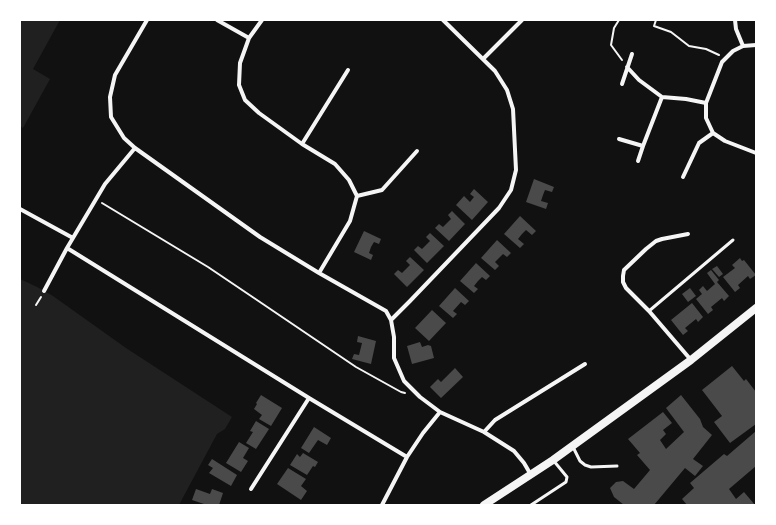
<!DOCTYPE html>
<html>
<head>
<meta charset="utf-8">
<style>
  body { margin:0 }
  #map { position:relative; width:776px; height:525px; overflow:hidden; background:#111; font-family:Spectral,serif }
  canvas { display:block }
  .frame { position:absolute; inset:0; border:21px solid #fff; pointer-events:none }
</style>
</head>
<body>
<div id="map">
<canvas width="776" height="525"></canvas>
<div class="frame"></div>
</div>
<script>
const ctx = document.querySelector('canvas').getContext('2d');
ctx.lineJoin = 'round';
function fillPath(path, color) { ctx.fillStyle = color; ctx.fill(path, 'evenodd'); }
const poly = rows => new Path2D(rows.map(r => 'M' + r).join(''));
function strokePath(path, color, width, dash) { ctx.strokeStyle = color; ctx.lineWidth = width; ctx.lineCap = dash ? 'butt' : 'round'; ctx.setLineDash(dash || []); ctx.stroke(path); }
fillPath(poly([
  [20,20,60,20,33,69,50,79,23,128,20,126],
  [20,279,37,287,53,296,126,348,232,417,225,429,217,434,179,505,20,505]
]), '#202020');
fillPath(poly([
  [534,179,554,187,552,192,545,190,543,195,541,201,548,203,546,209,526,202],
  [474,189,488,202,472,220,456,205,464,196,470,202,474,197,470,194],
  [452,211,465,224,449,241,435,228,439,224,443,227,451,219,448,215],
  [520,216,536,231,532,235,526,230,522,234,518,239,524,244,520,248,504,234],
  [364,231,381,239,379,244,374,242,371,247,369,253,373,255,371,260,354,252],
  [430,233,444,246,427,263,414,250,418,246,422,249,430,241,426,237],
  [497,240,511,253,507,257,503,254,495,262,499,266,495,270,481,258],
  [410,257,424,270,407,287,394,274,398,270,402,273,410,265,406,261],
  [740,258,742,261,744,260,756,275,750,279,748,276,738,285,740,288,735,292,723,277,735,268,732,265],
  [476,263,490,276,486,280,482,277,478,281,474,286,478,289,474,293,460,281],
  [717,266,723,274,719,277,712,269],
  [711,270,719,280,717,282,729,296,724,301,722,298,711,307,713,310,708,314,696,299,702,294,699,290,703,286,707,291,715,284,707,273],
  [455,288,469,301,465,305,461,302,453,311,457,314,453,318,439,306],
  [690,288,696,296,688,302,682,294],
  [692,303,703,317,698,322,696,319,685,328,688,331,683,335,671,320],
  [432,310,446,323,429,341,415,328],
  [358,336,376,341,371,364,352,359,354,354,359,355,362,343,357,342],
  [420,342,422,347,428,345,431,346,434,358,412,364,407,346],
  [732,366,744,381,746,379,756,392,756,424,730,443,714,422,722,416,702,390],
  [455,368,463,377,441,398,430,387,438,379,441,382],
  [261,395,282,408,271,426,259,419,262,415,254,409,257,404,256,403],
  [681,395,700,419,703,427,712,435,693,459,703,466,695,476,685,468,654,505,624,505,614,497,610,488,616,482,623,481,634,489,650,470,637,455,640,453,628,439,663,412,672,423,663,430,666,434,660,440,666,449,684,432,666,408],
  [256,421,269,429,256,449,246,443,253,432,250,431],
  [314,427,331,438,327,445,318,440,309,453,301,448],
  [756,431,756,466,729,489,736,499,744,492,755,505,687,505,682,499,694,488,690,483,724,454,727,456],
  [239,442,249,448,243,458,248,461,241,472,226,463],
  [303,453,318,462,315,467,313,466,307,475,290,465,297,454,300,457],
  [212,459,237,475,231,486,209,473,213,468,208,465],
  [288,468,306,479,301,486,307,491,301,500,277,484],
  [196,489,210,494,212,489,223,493,219,505,207,505,192,500]
]), '#4a4a4a');
strokePath(poly([
  [619,20,614,28,611,45,622,60],
  [656,20,654,26,671,32,689,46,706,49,719,55],
  [102,203,208,267,254,298,356,367,401,392,405,393],
  [36,305,41,297]
]), '#f5f5f5', 2);
strokePath(poly([
  [649,311,733,240],
  [573,447,580,461,585,465,591,467,617,466],
  [531,505,566,482,567,477,553,460]
]), '#f5f5f5', 3);
strokePath(poly([
  [147,20,115,75,110,97,111,117,124,138,135,148,260,237,319,273,386,311,391,320,394,337,394,358,404,381,420,397,440,412,484,432,514,451,524,463,531,475],
  [217,20,249,38],
  [262,20,249,38,240,63,239,85,245,100,259,113,302,144,335,164,349,180,357,196,350,221,319,273],
  [735,20,736,29,743,46],
  [756,45,743,46,733,51,722,62,706,103,706,118,713,133,725,141,756,153],
  [483,59,522,20],
  [627,67,639,80,662,97,686,99,706,103],
  [622,84,632,54],
  [619,139,643,146,638,161],
  [302,144,348,70],
  [643,146,662,97],
  [135,148,105,184,67,248,309,398,407,457],
  [683,177,699,143,713,133],
  [357,196,382,190,417,151],
  [20,209,73,238],
  [688,234,662,239,656,241,646,249,624,270,623,276,623,282,626,288,649,311,691,360],
  [44,291,67,248],
  [391,320,410,301,499,208,511,190,516,170,513,109,507,90,495,71,443,20],
  [484,432,495,420,585,364],
  [251,489,309,398],
  [382,505,407,457,423,433,440,412]
]), '#f5f5f5', 4);
strokePath(poly([
  [484,505,553,460,691,360,756,308]
]), '#f5f5f5', 8);
</script>
</body>
</html>
